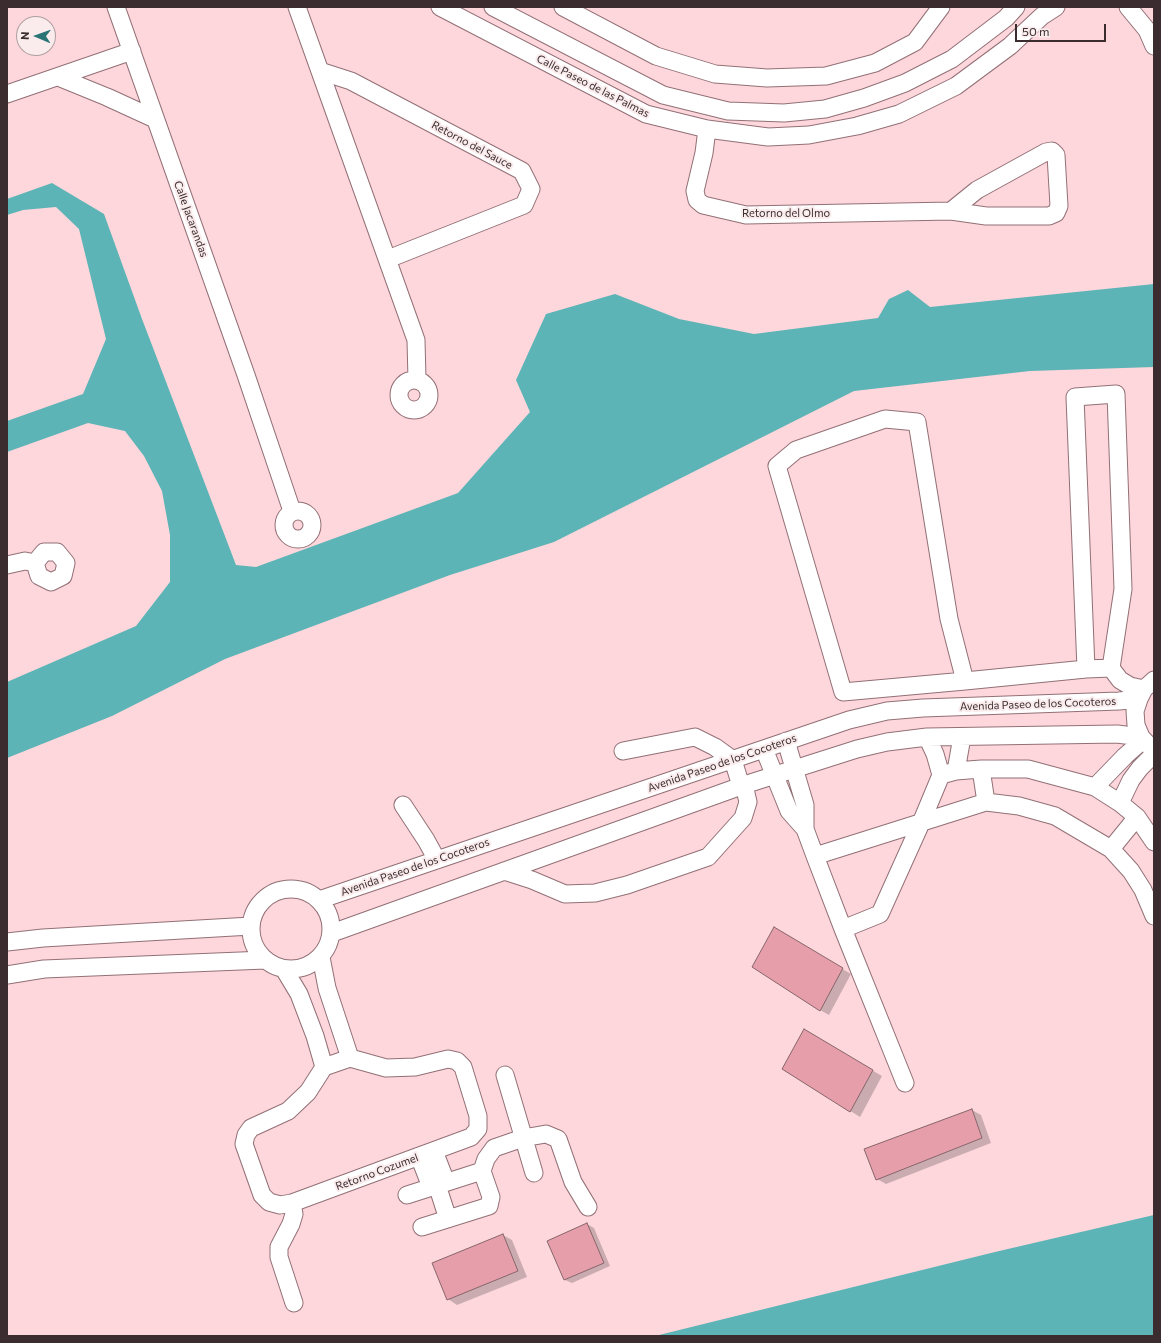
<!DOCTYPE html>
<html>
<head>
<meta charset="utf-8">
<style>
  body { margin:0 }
  #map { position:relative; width:1161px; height:1343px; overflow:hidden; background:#fdd7dc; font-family:Commissioner,sans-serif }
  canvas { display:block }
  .frame { position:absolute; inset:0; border:8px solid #3b2d2f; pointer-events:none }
  .north { position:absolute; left:16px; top:16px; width:40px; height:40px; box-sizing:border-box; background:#faebed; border:1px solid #ae9fa1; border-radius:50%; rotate:272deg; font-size:11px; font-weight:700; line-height:16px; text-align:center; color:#3b2d2f }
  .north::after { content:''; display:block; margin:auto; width:14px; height:18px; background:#2a7475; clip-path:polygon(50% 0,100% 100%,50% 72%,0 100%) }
  .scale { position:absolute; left:1015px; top:24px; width:91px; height:18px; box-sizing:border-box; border:2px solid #3b2d2f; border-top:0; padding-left:5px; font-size:12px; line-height:14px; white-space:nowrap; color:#3b2d2f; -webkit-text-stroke:3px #faebed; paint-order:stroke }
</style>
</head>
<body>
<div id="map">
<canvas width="1161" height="1343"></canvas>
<div class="frame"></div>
<div class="north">N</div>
<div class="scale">50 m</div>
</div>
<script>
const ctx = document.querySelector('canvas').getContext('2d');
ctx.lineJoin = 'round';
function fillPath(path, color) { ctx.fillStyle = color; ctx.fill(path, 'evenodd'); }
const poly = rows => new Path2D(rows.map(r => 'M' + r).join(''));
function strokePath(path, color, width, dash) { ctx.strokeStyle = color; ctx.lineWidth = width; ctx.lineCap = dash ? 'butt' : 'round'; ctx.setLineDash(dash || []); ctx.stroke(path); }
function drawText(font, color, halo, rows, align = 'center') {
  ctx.font = font + ' Commissioner,sans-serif'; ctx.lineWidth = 4; ctx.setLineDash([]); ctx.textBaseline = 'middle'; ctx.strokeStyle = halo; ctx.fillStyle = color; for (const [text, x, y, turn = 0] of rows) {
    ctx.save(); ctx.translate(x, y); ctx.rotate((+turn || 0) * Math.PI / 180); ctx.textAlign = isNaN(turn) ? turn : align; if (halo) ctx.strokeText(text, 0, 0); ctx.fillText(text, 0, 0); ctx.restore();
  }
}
fillPath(poly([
  [52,183,104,214,142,319,236,565,256,567,458,493,530,412,516,380,546,314,615,294,679,319,754,334,878,318,889,299,908,290,930,307,1154,284,1154,367,1030,371,854,391,554,542,450,575,225,659,112,716,7,758,7,682,136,626,170,582,170,535,162,491,144,456,125,431,88,423,7,452,7,421,83,394,106,339,79,229,56,207,23,210,7,215,7,199],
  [1154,1215,1154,1336,655,1336,995,1252]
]), '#5cb4b6');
fillPath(poly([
  [774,929,851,974,829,1015,820,1010],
  [805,1031,882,1076,860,1117,783,1069],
  [972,1110,981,1115,991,1143,886,1184,877,1179],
  [587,1224,594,1228,610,1266,572,1283,565,1280,548,1241],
  [503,1235,512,1240,527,1277,457,1305,448,1299]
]), '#0003');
const building = poly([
  [774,927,843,968,820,1011,752,967,774,927],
  [804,1029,873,1070,850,1112,782,1069,804,1029],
  [972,1109,982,1138,876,1180,864,1149,972,1109],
  [587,1223,604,1263,564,1280,547,1241,587,1223],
  [503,1234,518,1271,447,1300,432,1263,503,1234]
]);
fillPath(building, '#e59eaa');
strokePath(building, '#86656a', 1);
const minor = poly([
  [116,7,246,375,292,511],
  [297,7,416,340,417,380],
  [440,7,646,114,707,129,768,137,809,135,857,126,899,114,956,86,1010,46,1042,16,1056,7],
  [493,7,663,95,728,111,784,113,825,109,864,98,905,83,952,59,1006,18,1016,7],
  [563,7,656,56,715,74,767,78,826,76,875,63,915,42,941,7],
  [1128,7,1147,30,1154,46],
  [320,71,351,81,522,171,531,189,524,205,388,259],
  [58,77,107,97,155,119],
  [7,94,132,51],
  [707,129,704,153,695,191,697,200,703,205,746,215,951,211,986,216,1049,216,1056,213,1059,206,1056,155,1052,151,1046,152,977,190,951,211],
  '399 395a15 15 0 1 1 30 0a15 15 0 1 1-30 0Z',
  '284 525a14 14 0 1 1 28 0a14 14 0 1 1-28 0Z',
  [44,552,57,552,66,563,63,576,51,582,39,576,35,563,44,552],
  [7,565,25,561,35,563],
  [1086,669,1075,397,1116,394,1123,589,1111,668],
  [1154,680,1144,689,1139,699,1135,711,1136,725,1141,737,1154,751],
  [965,681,949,619,917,422,885,419,796,450,777,466,843,692,965,681,1086,669,1111,668,1120,680,1130,686,1144,689],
  [786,741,805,805,805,829,815,856,843,929,905,1083],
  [764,749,789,811,805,829],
  [623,751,695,737,715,747,733,760,741,786],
  [981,769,986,802],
  [956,771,962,737],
  [941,775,956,771,981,769,1028,769,1095,787,1120,803,1137,817,1154,842],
  [1095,787,1125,756,1143,740],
  [1120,803,1131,780,1140,768,1154,754],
  [403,805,426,840,437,860],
  [1111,849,1137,817],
  [815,856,986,802,1019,806,1055,816,1111,849,1131,871,1143,890,1154,916],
  [504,871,532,880,565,894,595,893,627,885,708,857,743,818,748,802,744,785],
  '251 929a40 40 0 1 1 80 0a40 40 0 1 1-80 0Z',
  [319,900,849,720,887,711,923,708,1119,701,1139,699],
  [843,929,880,914,921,823,941,775,935,754,927,737],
  [332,933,744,785,857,749,887,742,927,737,1117,734,1141,737],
  [7,942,43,938,251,926],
  [321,957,327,988,350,1058],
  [284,969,299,994,315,1036,324,1067],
  [7,975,44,969,265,960],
  [350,1058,386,1068,415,1067,448,1059,457,1061,463,1067,478,1116,478,1129,471,1137,292,1203,280,1205,269,1202,262,1195,244,1144,246,1135,251,1128,288,1111,308,1092,324,1067,350,1058],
  [505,1075,534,1173],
  [434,1151,446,1182],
  [419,1156,431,1187],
  [437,1185,448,1219],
  [407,1195,482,1171,486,1159,494,1148,523,1138,546,1134,558,1139,573,1182,588,1207],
  [292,1203,294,1214,291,1224,279,1247,279,1257,294,1303],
  [422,1227,489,1206,491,1197,482,1171]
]);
strokePath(minor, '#927076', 19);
strokePath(minor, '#fff', 17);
drawText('11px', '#3b2d2f', '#faebed', [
  ["Calle Paseo de las Palmas",593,86,27],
  ["Retorno del Sauce",472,145,28],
  ["Retorno del Olmo",786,213],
  ["Calle Jacarandas",191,219,70],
  ["Avenida Paseo de los Cocoteros",1038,704,-2],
  ["Avenida Paseo de los Cocoteros",722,763,-19],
  ["Avenida Paseo de los Cocoteros",415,867,-19],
  ["Retorno Cozumel",377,1172,-20]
]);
</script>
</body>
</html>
